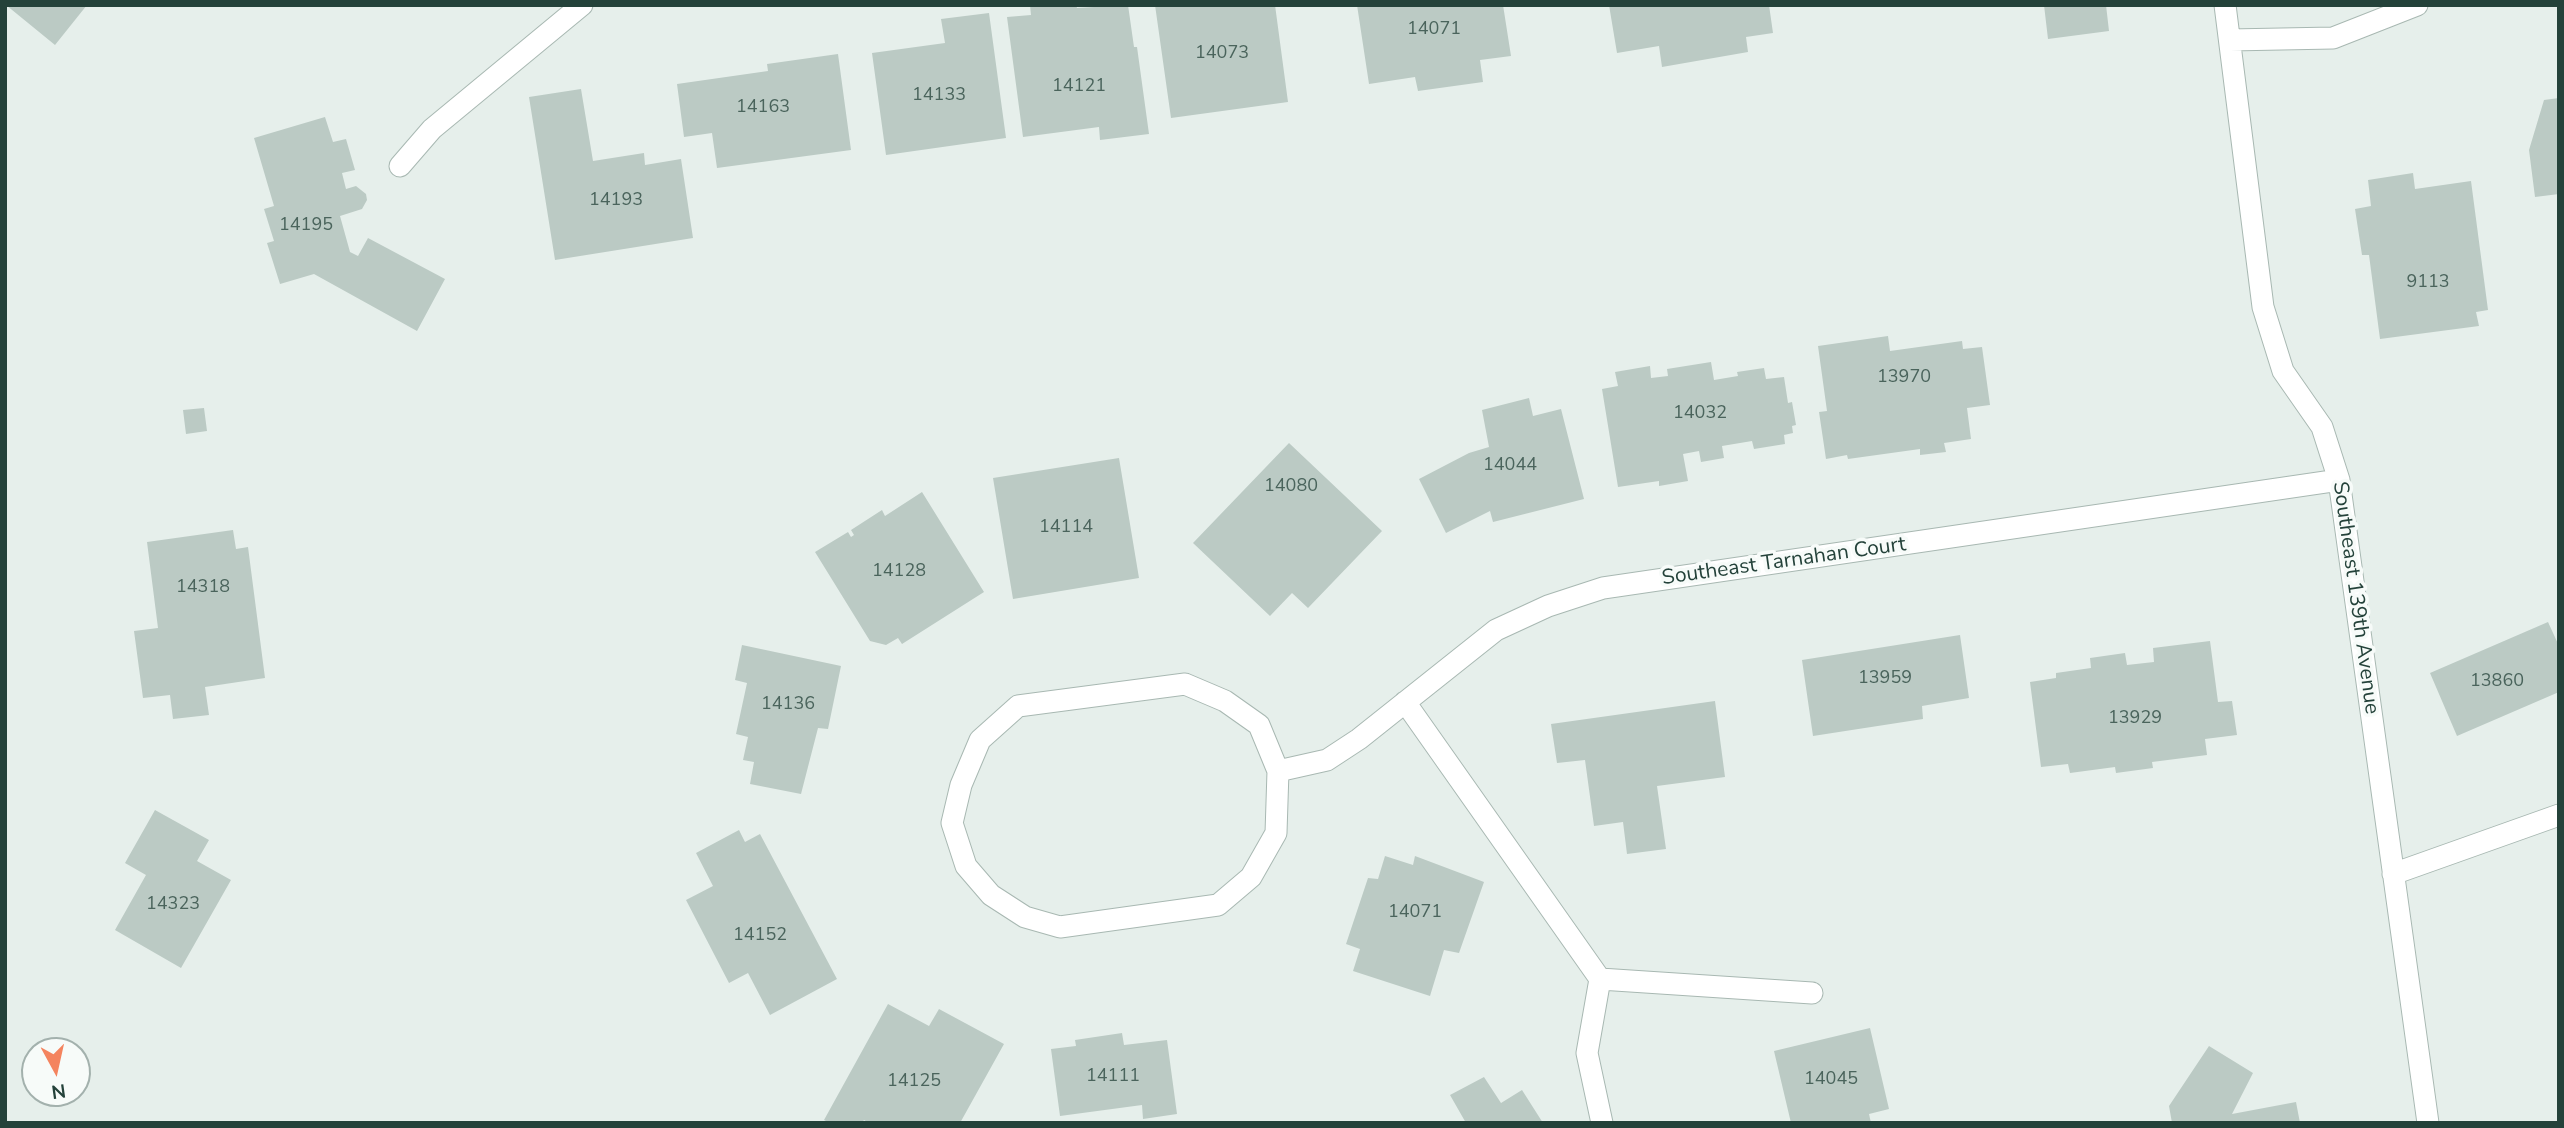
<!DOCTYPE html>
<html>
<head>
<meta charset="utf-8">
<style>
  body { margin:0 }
  #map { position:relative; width:2564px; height:1128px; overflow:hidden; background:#e6efeb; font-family:"Nunito Sans",sans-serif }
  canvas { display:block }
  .frame { position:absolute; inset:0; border:7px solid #24423a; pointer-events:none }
  .north { position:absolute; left:21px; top:1037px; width:70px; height:70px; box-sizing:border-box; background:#f7fbf9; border:2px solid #a3b1ad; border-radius:50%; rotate:172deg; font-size:19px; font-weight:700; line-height:28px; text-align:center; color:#24423a }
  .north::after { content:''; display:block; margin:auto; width:24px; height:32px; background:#f4845f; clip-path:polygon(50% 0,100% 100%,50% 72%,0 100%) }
</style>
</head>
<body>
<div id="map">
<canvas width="2564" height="1128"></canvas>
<div class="frame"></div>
<div class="north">N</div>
</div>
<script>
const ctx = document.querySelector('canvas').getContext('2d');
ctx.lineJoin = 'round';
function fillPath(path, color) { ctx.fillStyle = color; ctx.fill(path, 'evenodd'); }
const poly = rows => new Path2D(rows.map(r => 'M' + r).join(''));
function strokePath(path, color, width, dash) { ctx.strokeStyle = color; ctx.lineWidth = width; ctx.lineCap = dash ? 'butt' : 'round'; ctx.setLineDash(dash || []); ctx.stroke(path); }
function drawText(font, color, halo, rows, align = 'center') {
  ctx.font = font + ' "Nunito Sans",sans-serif'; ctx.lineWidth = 7; ctx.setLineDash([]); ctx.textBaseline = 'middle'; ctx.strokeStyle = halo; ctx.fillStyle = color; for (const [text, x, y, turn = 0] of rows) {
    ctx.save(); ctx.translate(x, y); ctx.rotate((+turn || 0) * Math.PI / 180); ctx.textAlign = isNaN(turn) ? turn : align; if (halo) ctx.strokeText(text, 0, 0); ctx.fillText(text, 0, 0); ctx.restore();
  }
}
fillPath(poly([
  [6,5,87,5,55,45],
  [1030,5,1076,5,1077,8,1128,5,1134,47,1137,47,1149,134,1100,140,1099,127,1023,137,1007,17,1031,15],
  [1155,5,1275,5,1288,102,1171,118],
  [1357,5,1503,5,1511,56,1480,60,1483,82,1418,91,1415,77,1369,84],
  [1609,5,1769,5,1773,33,1746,37,1748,52,1662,67,1659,46,1617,53],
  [2044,5,2106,5,2109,31,2048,39],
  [989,13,1006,138,886,155,872,53,945,43,941,19],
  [838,54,851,150,717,168,712,133,684,137,677,84,768,71,767,64],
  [581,89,593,161,644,153,645,165,681,159,693,238,555,260,529,97],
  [2559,98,2559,194,2535,197,2529,150,2544,100],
  [325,117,333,142,346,139,355,170,342,173,346,189,356,186,366,194,367,200,362,209,340,216,350,252,358,256,368,238,445,279,417,331,314,274,280,284,267,243,274,241,264,209,274,206,254,138],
  [2413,173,2415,189,2471,181,2488,310,2476,312,2479,326,2380,339,2369,255,2362,255,2355,209,2371,206,2368,180],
  [1888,336,1890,351,1962,341,1963,349,1982,347,1990,405,1967,408,1971,439,1944,443,1946,452,1920,455,1920,449,1848,459,1847,455,1826,459,1819,412,1827,411,1818,346],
  [1711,362,1714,380,1738,376,1737,372,1764,368,1766,379,1784,377,1788,403,1792,402,1796,425,1792,426,1793,433,1784,435,1785,444,1754,449,1752,441,1722,446,1724,458,1701,462,1699,451,1683,454,1688,481,1659,486,1659,481,1618,487,1602,389,1618,386,1615,372,1650,366,1651,378,1668,376,1667,369],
  [1529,398,1533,416,1561,409,1584,499,1493,522,1490,511,1446,533,1419,479,1469,453,1489,447,1482,410],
  [204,408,207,431,186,434,183,410],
  [1289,443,1382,531,1308,608,1292,593,1270,616,1193,543],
  [1119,458,1139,578,1013,599,993,478],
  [922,492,984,592,902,644,898,638,886,645,870,641,815,552,848,532,851,537,854,535,851,530,882,510,885,516],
  [233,530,236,549,248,547,265,678,205,687,209,715,173,719,170,695,143,698,134,631,158,628,147,542],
  [2548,622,2559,646,2559,692,2457,736,2430,673],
  [1960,635,1969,698,1922,706,1923,719,1813,736,1802,660],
  [2210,641,2218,702,2232,701,2237,735,2205,739,2207,755,2152,762,2153,768,2116,773,2115,767,2070,773,2068,764,2041,767,2030,682,2056,678,2056,673,2091,668,2090,658,2125,653,2127,665,2154,662,2153,648],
  [742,645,841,666,828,729,818,728,801,794,750,784,754,762,743,760,748,737,736,734,747,683,735,680],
  [1715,701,1725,777,1657,786,1666,849,1627,854,1623,822,1594,826,1585,760,1557,763,1551,724],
  [155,810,209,840,197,861,231,880,181,968,115,930,146,875,125,863],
  [739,830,745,842,760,834,837,979,770,1015,748,973,729,983,686,900,713,886,696,853],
  [1385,856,1413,865,1415,856,1484,882,1459,953,1444,950,1430,996,1353,971,1360,949,1346,944,1368,878,1378,879],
  [888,1004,929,1026,939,1009,1004,1044,960,1123,869,1123,864,1120,862,1123,830,1123,824,1120],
  [1870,1028,1889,1109,1869,1114,1871,1123,1791,1123,1774,1051],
  [1122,1033,1124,1045,1167,1040,1177,1114,1143,1119,1142,1105,1060,1116,1051,1049,1076,1046,1075,1040],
  [2209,1046,2253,1073,2232,1114,2296,1102,2300,1123,2172,1123,2169,1106],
  [1484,1077,1501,1103,1522,1090,1543,1123,1466,1123,1450,1095]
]), '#bbcac4');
const minor = poly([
  [2225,5,2263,307,2283,371,2322,427,2339,480,2428,1123],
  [2230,40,2333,38,2417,5],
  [400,166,432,129,582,5],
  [1185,684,1225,701,1259,725,1278,771,1276,833,1251,877,1218,905,1060,927,1025,917,991,895,966,866,952,823,961,785,980,740,1018,706,1185,684],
  [1405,702,1600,979,1812,993],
  [1278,771,1327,760,1359,739,1496,630,1548,606,1603,588,2339,480],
  [2393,874,2559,815],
  [1600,979,1587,1053,1602,1123]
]);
strokePath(minor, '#a8b8b2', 23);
strokePath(minor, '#fff', 21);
drawText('18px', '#4a645c', null, [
  ["14071",1434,30],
  ["14073",1222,54],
  ["14121",1079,87],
  ["14133",939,96],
  ["14163",763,108],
  ["14193",616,201],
  ["14195",306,226],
  ["9113",2428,283],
  ["13970",1904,378],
  ["14032",1700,414],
  ["14044",1510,466],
  ["14080",1291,487],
  ["14114",1066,528],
  ["14128",899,572],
  ["14318",203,588],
  ["13959",1885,679],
  ["13860",2497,682],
  ["14136",788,705],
  ["13929",2135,719],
  ["14323",173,905],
  ["14071",1415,913],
  ["14152",760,936],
  ["14111",1113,1077],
  ["14045",1831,1080],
  ["14125",914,1082]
]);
drawText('21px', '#24423a', '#f7fbf9', [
  ["Southeast Tarnahan Court",1784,562,-8],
  ["Southeast 139th Avenue",2355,598,82]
]);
</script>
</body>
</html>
